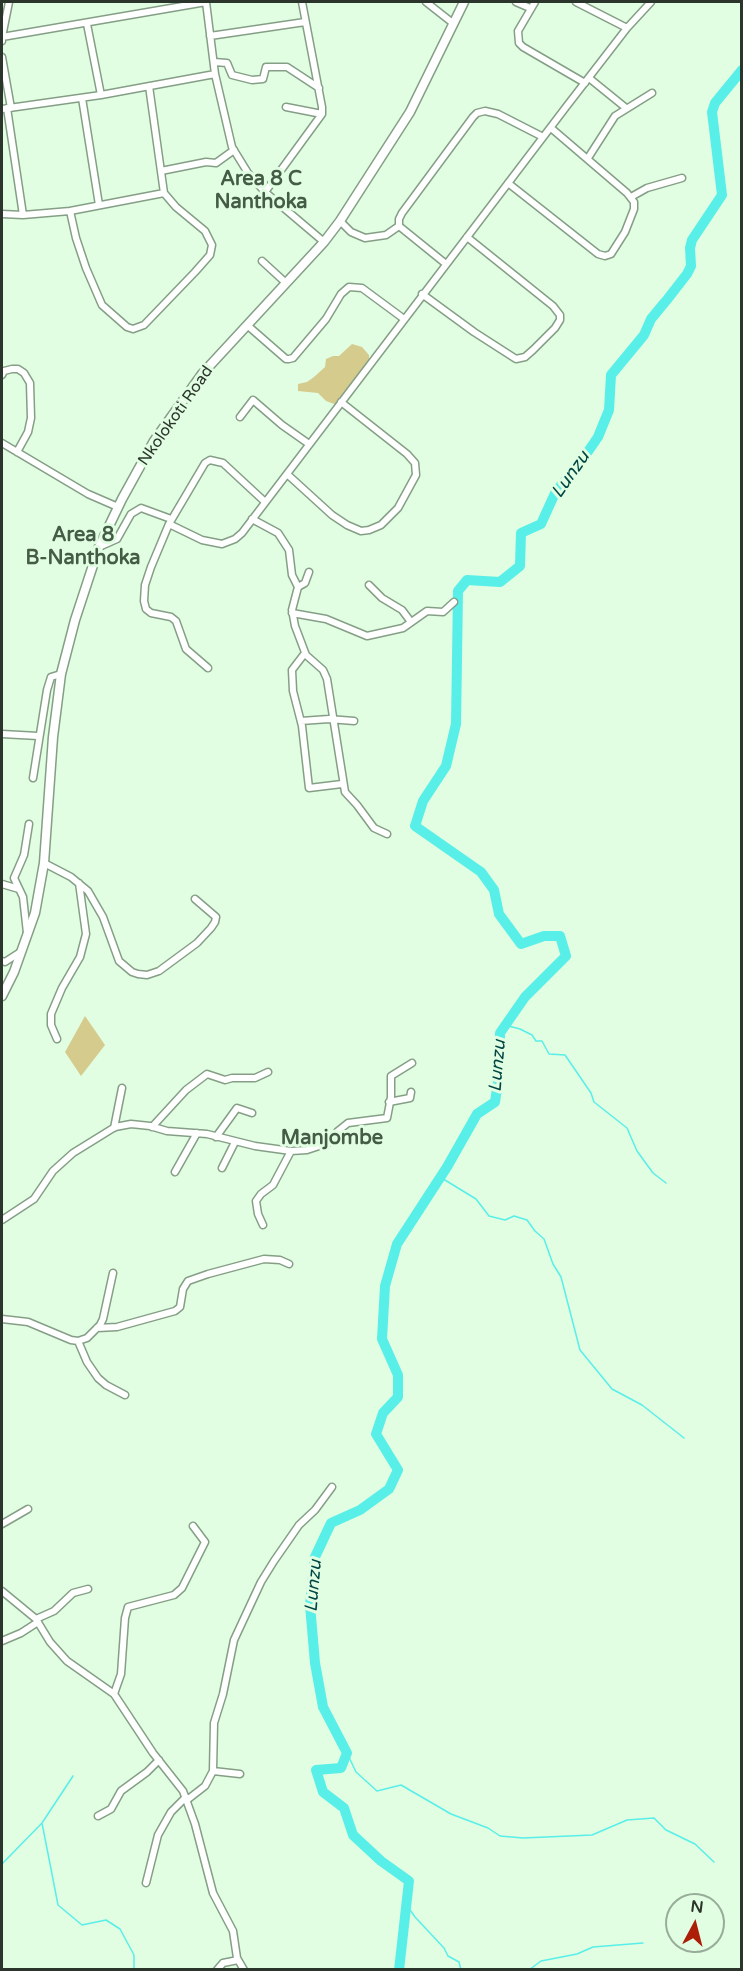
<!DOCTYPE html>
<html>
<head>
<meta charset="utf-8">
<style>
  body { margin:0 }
  #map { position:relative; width:743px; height:1971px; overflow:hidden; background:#e1fde2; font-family:"Varela Round",sans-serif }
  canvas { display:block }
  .frame { position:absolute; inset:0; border:3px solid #2b352b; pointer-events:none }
  .north { position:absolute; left:665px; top:1893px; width:60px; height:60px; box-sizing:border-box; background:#e1fde2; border:2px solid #98ad99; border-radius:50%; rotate:7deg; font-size:16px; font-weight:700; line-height:24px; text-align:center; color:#2b352b }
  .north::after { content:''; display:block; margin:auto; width:21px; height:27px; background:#ad1e08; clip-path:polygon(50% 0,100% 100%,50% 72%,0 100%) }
</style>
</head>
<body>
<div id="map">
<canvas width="743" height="1971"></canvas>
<div class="frame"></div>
<div class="north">N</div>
</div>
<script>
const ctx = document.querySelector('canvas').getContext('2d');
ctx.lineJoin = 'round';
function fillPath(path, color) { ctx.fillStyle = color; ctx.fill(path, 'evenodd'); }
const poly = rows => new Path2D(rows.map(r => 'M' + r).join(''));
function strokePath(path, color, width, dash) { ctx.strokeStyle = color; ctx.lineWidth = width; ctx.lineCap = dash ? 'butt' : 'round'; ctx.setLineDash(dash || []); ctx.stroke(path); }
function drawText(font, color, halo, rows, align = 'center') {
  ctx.font = font + ' "Varela Round",sans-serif'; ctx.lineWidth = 6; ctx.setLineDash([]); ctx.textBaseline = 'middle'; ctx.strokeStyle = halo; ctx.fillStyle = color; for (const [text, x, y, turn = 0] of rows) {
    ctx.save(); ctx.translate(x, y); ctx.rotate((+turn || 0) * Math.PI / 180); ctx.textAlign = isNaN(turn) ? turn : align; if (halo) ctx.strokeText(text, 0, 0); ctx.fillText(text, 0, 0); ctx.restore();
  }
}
fillPath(poly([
  [352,344,362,347,369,355,369,362,337,405,326,401,318,393,298,391,298,384,307,382,314,377,325,367,326,359,333,356,339,356],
  [85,1016,105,1045,81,1076,65,1052]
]), '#d5cb8d');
strokePath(poly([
  [505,1025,520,1029,532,1035,536,1041,542,1041,549,1054,565,1055,591,1093,594,1102,627,1128,637,1151,653,1173,666,1183],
  [440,1177,476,1199,489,1216,505,1220,514,1216,527,1220,535,1231,544,1239,553,1264,561,1277,580,1350,612,1389,642,1405,684,1438],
  [347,1753,356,1772,377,1791,401,1785,451,1814,488,1828,500,1836,523,1838,592,1835,627,1820,654,1818,666,1830,695,1844,714,1862],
  [42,1823,58,1905,82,1925,106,1920,120,1929,134,1955,134,1970],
  [2,1864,42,1823,73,1776],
  [406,1904,415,1917,444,1948,448,1956,459,1962,461,1970],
  [529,1970,541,1961,577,1954,593,1947,643,1943]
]), '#58efe9', 1.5);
strokePath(poly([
  [666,301,687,274,691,266,690,248,692,240,722,195,712,112,715,103,742,70],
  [399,1970,409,1881,381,1861,353,1835,344,1808,323,1792,316,1770,341,1768,347,1753,323,1707,315,1663,310,1605,315,1557,331,1523,360,1510,389,1489,398,1470,376,1434,383,1413,398,1397,398,1375,382,1339,385,1286,397,1244,447,1167,477,1114,495,1102,499,1075,500,1033,525,997,566,956,560,936,544,936,521,944,499,914,494,890,481,872,415,826,423,801,446,766,456,724,458,591,467,580,500,582,520,566,521,533,541,524,556,491,578,466,598,437,609,410,611,375,644,335,651,319,665,302]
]), '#58efe9', 10);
const street = poly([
  [206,2,215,74,232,147,248,173,265,192,324,242],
  [426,2,454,24],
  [516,2,530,8],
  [535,2,518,31,519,43,523,47,585,83],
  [576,2,627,28],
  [87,24,101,95],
  [210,36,305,22],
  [2,37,9,2],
  [2,41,2,37,206,2],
  [2,57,11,108],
  [214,62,227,63,232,75,252,80,263,79,266,67,287,67,319,88],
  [589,78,626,108],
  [82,98,99,205],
  [286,107,322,114],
  [7,108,23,215],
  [2,109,101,95,215,74],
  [588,158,615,116,652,93],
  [161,171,206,162,216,163,234,150],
  [508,183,598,254,605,256,611,254,625,232,634,209,634,202,627,193,551,128],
  [265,192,322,114,322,107,302,2],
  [631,197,647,188,682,178],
  [70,211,76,238,86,268,102,305,127,327,133,329,144,325,195,272,210,255,212,245,205,231,176,207,164,193,149,86],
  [2,214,23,215,70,211,164,193],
  [340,221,351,232,365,238,386,235,399,226],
  [262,261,286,283],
  [446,264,399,226,399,219,402,213,453,144,473,117,477,113,485,111,498,114,543,137],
  [422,294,474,332,516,359,525,357,533,350,555,328,560,320,560,315,553,306,467,237],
  [247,325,286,359,289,359,293,358,326,319,341,294,349,287,362,288,404,319],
  [2,375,4,371,12,369,18,369,24,373,30,383,31,418,28,432,17,452],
  [240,417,253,400,282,425,309,444],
  [2,443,88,494,118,507],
  [287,474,332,515,347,525,361,531,369,530,381,525,398,508,416,475,415,463,407,454,341,402],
  [252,519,278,533,289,550,292,575,298,587,292,610,295,626,306,655,323,670,327,679,345,792,357,805,374,828,387,834],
  [169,524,202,540,222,544,235,539,242,533,566,107,627,28,651,2],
  [99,547,117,539,131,514,141,508,171,519],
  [369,585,382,598,402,610,411,622],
  [298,587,305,583,309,572],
  [292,613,326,619,367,636,403,628,427,611,443,612,454,602],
  [305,653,292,670,293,691,302,726,309,788,342,784],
  [208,668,186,649,176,621,171,617,151,613,146,609,144,601,145,585,151,567,169,524,205,463,210,460,223,463,264,501],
  [301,721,329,719,354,721],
  [2,734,38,736],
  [33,778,47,690,51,677,61,674],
  [44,863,71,877,88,891,103,917,119,961,132,972,138,974,147,975,159,971,197,943,211,928,215,922,216,917,195,899],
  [2,884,19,889],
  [27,933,23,897,14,878,24,855,29,824],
  [2,961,5,962,22,951],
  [57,1039,51,1025,51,1014,62,988,80,957,86,934,79,883],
  [389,1102,410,1098,411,1092],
  [152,1127,186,1090,207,1074,225,1080,232,1078,255,1078,268,1072],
  [114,1128,122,1088],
  [216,1137,237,1108,252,1113],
  [222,1168,235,1142],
  [175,1172,197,1133],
  [2,1220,34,1199,53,1171,73,1153,115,1127,131,1124,150,1126,167,1131,207,1134,255,1146,291,1151,307,1150,328,1143,338,1131,348,1123,387,1118,391,1097,391,1076,412,1063],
  [263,1225,258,1214,256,1201,261,1194,273,1185,291,1151],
  [2,1319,28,1322,71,1340,78,1341,87,1338,100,1325,103,1319,113,1273],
  [97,1328,117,1327,175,1311,180,1307,183,1289,188,1281,208,1274,264,1259,280,1260,289,1264],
  [78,1341,87,1362,98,1378,106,1385,125,1395],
  [2,1524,28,1509],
  [2,1591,36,1619,50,1642,67,1661,114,1694,153,1753,183,1791,195,1824,213,1893,233,1931,237,1958,244,1970],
  [36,1619,54,1611,73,1593,88,1589],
  [2,1641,21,1633,38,1622],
  [114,1694,121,1674,125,1618,128,1607,174,1595,182,1588,205,1542,193,1526],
  [213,1771,240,1774],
  [187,1800,205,1786,213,1771,214,1723,223,1694,234,1640,261,1582,274,1561,299,1525,315,1510,332,1487],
  [98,1816,111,1809,121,1791,147,1772,159,1760],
  [146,1883,158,1835,171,1812,186,1797],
  [217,1970,223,1963,238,1960]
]);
const secondary = poly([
  [2,996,14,972,35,913,44,863,53,737,61,674,75,620,99,547,122,499,154,441,202,374,324,242,340,221,410,112,464,2]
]);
strokePath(street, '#859f86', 9);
strokePath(secondary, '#859f86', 11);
strokePath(street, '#fff', 6);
strokePath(secondary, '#fff', 8);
drawText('16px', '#2b352b', '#e1fde2', [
  ["Nkolokoti Road",176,416,-55]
]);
drawText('italic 18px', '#004644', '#e1fde2', [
  ["Lunzu",571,475,-55],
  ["Lunzu",498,1066,-85],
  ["Lunzu",314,1586,-85]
]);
drawText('bold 20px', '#445b45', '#e1fde2', [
  ["Area 8 C",261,180],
  ["Nanthoka",261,203],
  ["Area 8",83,536],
  ["B-Nanthoka",83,559],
  ["Manjombe",332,1139]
]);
</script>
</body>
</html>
